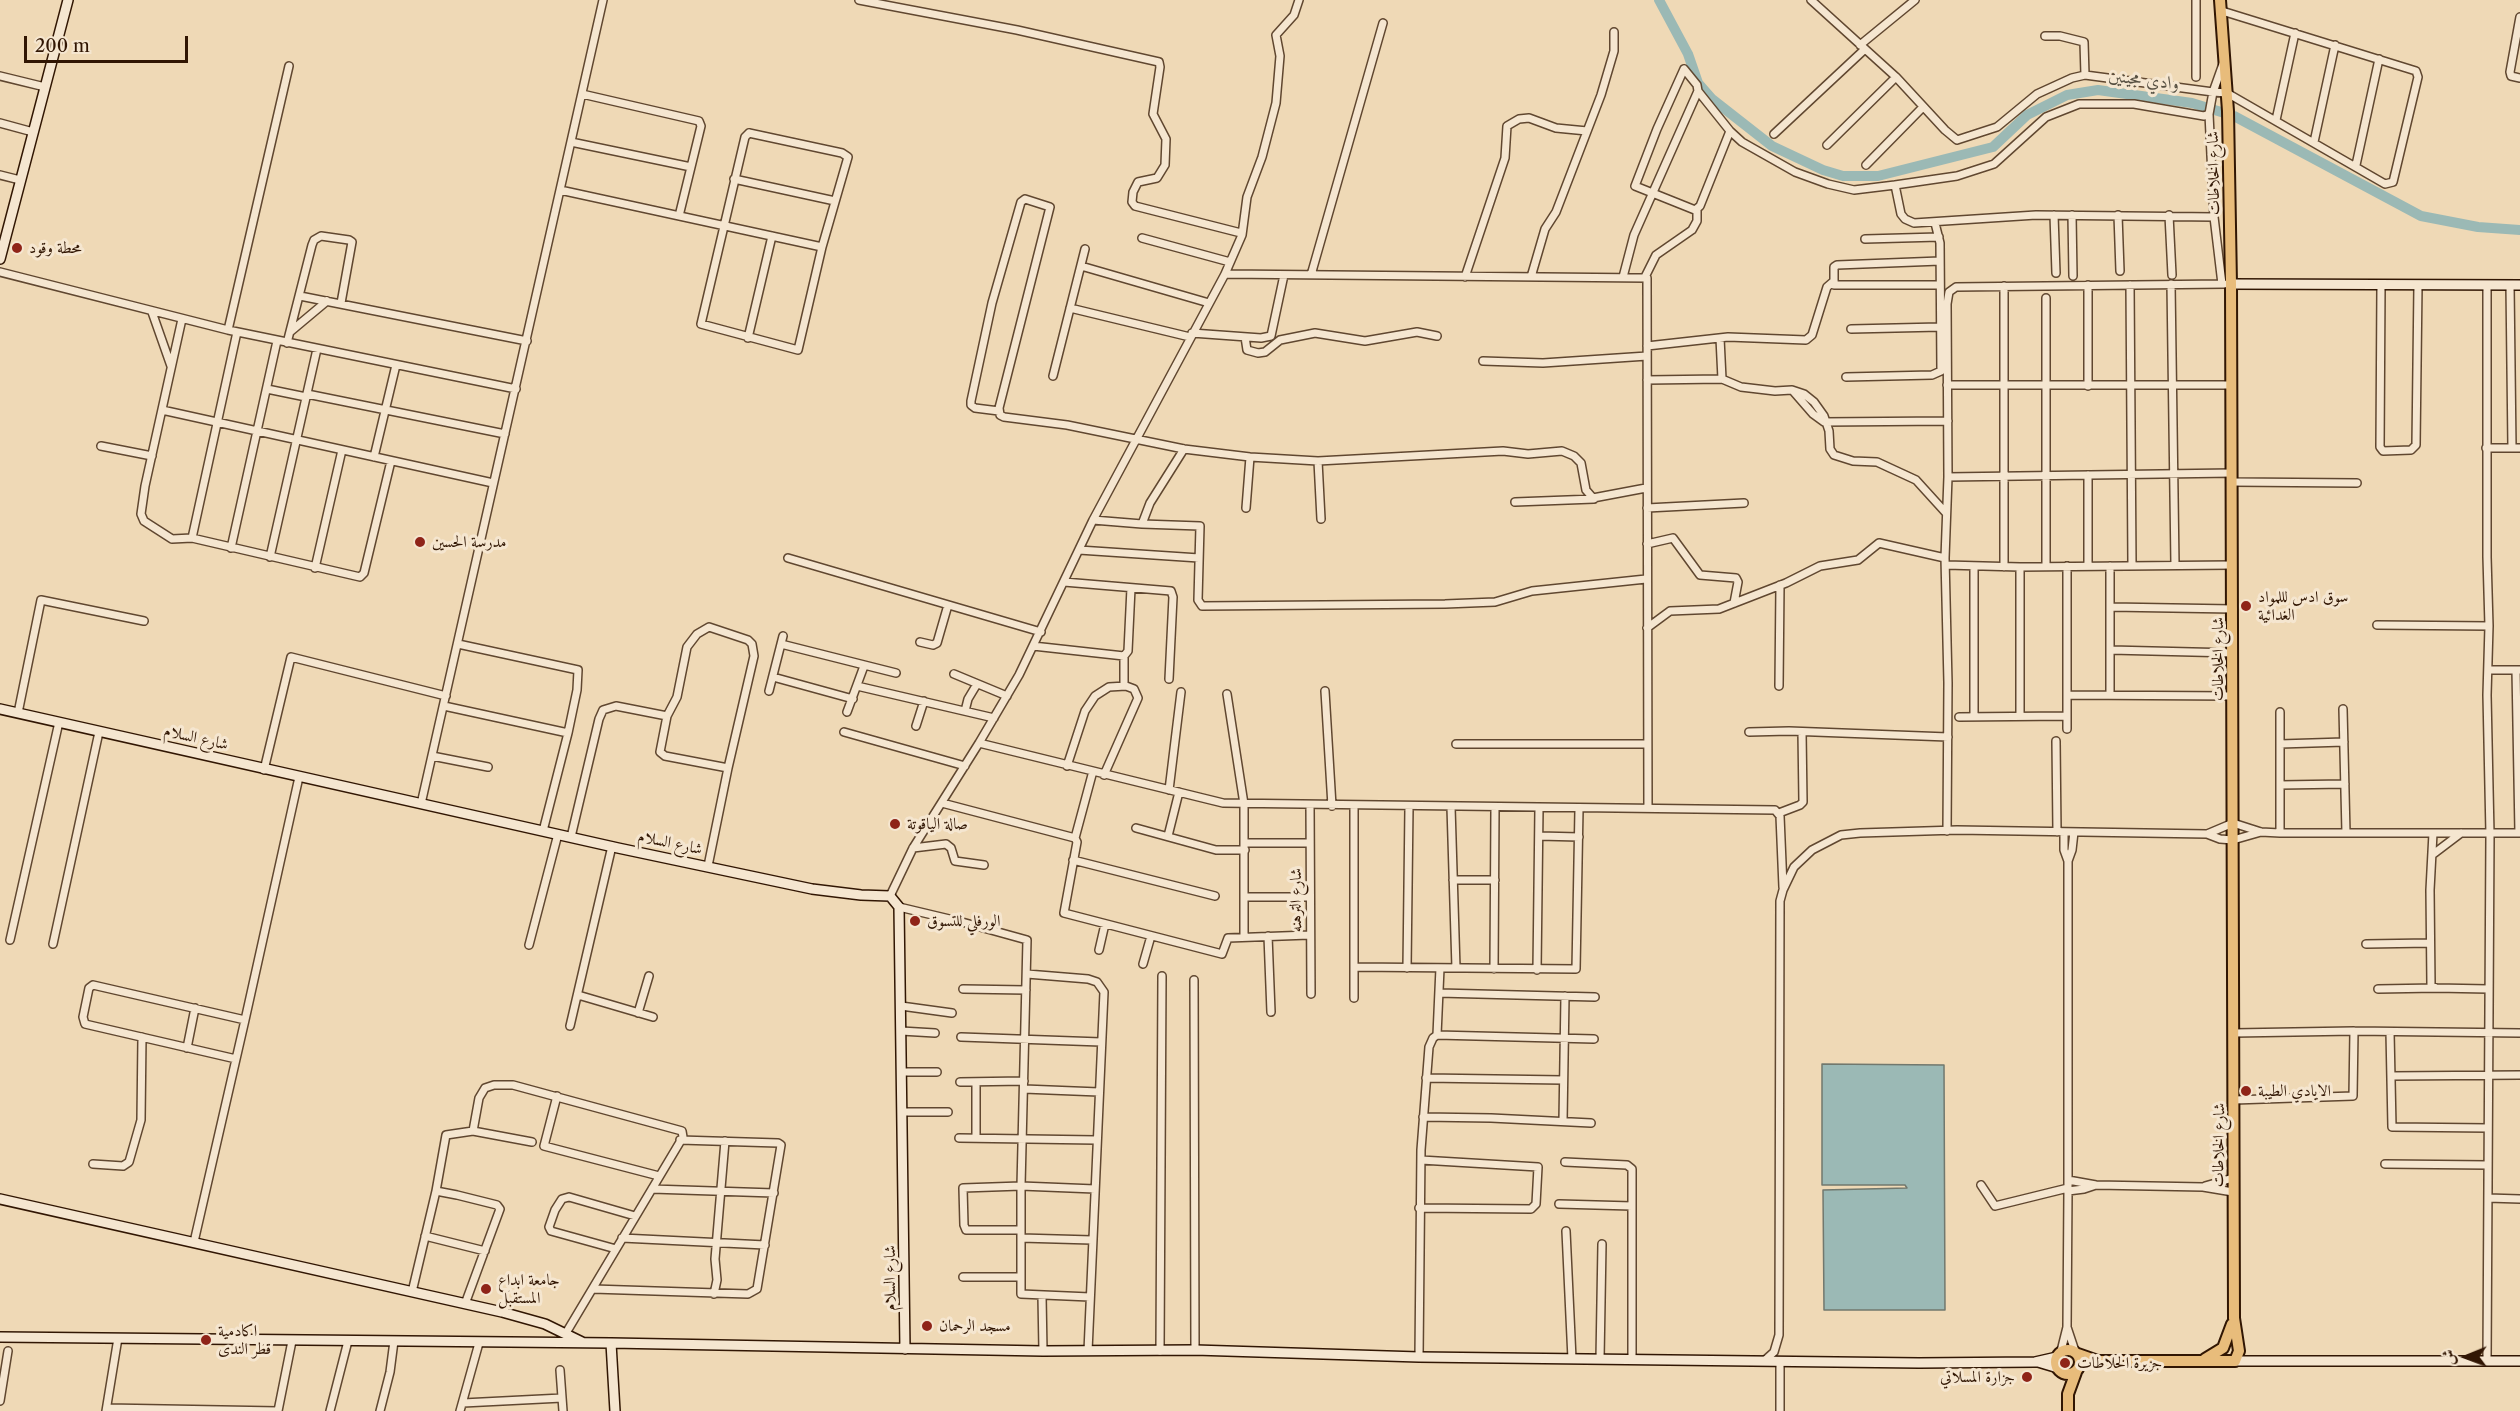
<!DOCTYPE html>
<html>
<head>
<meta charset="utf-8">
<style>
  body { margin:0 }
  #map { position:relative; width:2520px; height:1411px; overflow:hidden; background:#efd9b6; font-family:"Libre Caslon Text",Amiri,serif }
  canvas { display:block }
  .north { position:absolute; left:2436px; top:1327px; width:60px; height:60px; -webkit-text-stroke:4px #f5e6d0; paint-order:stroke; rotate:269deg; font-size:16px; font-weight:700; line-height:24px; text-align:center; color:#311603 }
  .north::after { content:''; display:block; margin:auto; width:21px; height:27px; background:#311603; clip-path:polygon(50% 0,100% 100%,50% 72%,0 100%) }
  .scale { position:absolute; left:24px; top:36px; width:164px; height:27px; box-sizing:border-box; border:3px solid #311603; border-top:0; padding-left:8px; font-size:18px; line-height:21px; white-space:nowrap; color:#311603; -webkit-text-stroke:4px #f5e6d0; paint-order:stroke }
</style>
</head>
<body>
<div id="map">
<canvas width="2520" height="1411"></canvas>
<div class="north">ش</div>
<div class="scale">200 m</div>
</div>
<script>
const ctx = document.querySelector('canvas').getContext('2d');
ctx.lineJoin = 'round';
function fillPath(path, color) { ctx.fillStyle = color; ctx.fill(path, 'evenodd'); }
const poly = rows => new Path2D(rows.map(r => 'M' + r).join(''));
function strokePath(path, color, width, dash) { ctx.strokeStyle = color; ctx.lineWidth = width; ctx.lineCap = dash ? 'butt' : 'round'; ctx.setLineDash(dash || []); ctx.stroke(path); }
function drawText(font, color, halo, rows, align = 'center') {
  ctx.font = font + ' "Libre Caslon Text",Amiri,serif'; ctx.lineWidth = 6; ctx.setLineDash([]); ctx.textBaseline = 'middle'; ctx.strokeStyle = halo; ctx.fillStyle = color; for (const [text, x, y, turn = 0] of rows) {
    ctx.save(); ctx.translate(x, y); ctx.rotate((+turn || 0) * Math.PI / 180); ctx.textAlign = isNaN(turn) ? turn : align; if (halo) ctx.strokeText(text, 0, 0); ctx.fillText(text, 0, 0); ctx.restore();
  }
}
const water = poly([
  [1822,1064,1944,1065,1945,1310,1824,1310,1823,1190,1907,1188,1905,1185,1822,1185,1822,1064]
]);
fillPath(water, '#9bb9b5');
strokePath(water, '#71786e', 1.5);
strokePath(poly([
  [1659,0,1688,54,1698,83,1712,99,1772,146,1823,170,1843,176,1878,176,1993,147,2027,115,2067,95,2098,90,2192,103,2234,116,2421,216,2478,227,2520,230]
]), '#9bb9b5', 10);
const street = poly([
  [859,0,1017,30,1159,62,1160,67,1153,114,1166,139,1165,165,1157,178,1138,182,1133,192,1132,202,1135,206,1241,233,1242,235,1225,274],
  [1811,0,1896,77,1945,130,1957,140,1997,127,2037,94,2072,78,2085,75,2213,92,2223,64],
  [2196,0,2196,77],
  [2520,17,2510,72,2511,76,2520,78],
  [2045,36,2060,36,2084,42,2085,75],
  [1860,45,1915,0],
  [0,76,45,87],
  [1698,91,1697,85,1684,69,1657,129,1635,186,1695,210,1700,206,1730,131],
  [2209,114,2214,217],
  [2276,120,2295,33],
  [0,123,33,132],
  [749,133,842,153,848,157,822,247,798,350,701,324,745,137,749,133],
  [1774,134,1865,49],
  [571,142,691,167,701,126,699,121,582,94],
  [2314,142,2335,45],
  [1827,145,1896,77],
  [1866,165,1923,107],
  [2356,165,2379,59],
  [0,175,20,180],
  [734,179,835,201],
  [1895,185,1957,176,1994,164,2046,117,2079,104,2134,104,2204,116,2209,114,2213,92,2227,93,2385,184,2393,182,2418,77,2416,71,2222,11],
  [560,190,822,247],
  [2054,215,2056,273],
  [2072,215,2073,276],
  [2118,215,2120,271],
  [2169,215,2172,275],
  [679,216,691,167],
  [1242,235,1247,197,1262,157,1276,103,1280,56,1276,35,1294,15,1299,0],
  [1142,238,1230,262],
  [1865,239,1939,237],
  [1940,261,1837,265,1834,267,1834,285,1940,285],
  [1081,266,1209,303],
  [0,272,228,330,516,389],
  [1311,275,1383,23],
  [1465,277,1505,158,1507,126,1519,119,1529,118,1556,128,1587,131],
  [1531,277,1545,229,1556,212,1601,95,1614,51,1614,32],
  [1623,277,1634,235,1698,91,1730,131,1742,142,1795,172,1828,184,1854,190,1895,185,1901,214,1905,219,1914,223,2036,215,2214,217,2222,284],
  [1645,277,1656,255,1692,230,1697,221,1697,209],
  [2171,284,2175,565],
  [2130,285,2132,565],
  [2381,285,2380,447,2383,451,2411,450,2416,445,2418,285],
  [2487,285,2487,557,2489,626,2487,695,2490,834,2487,1361],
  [2510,285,2512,448],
  [300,296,527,341],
  [1070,308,1190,337],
  [152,312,171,366],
  [182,319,145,486,141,514,144,521,172,539,192,538,360,577,364,573,391,461],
  [1851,329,1940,327],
  [228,330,289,66],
  [290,332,327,301],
  [1192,333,1261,338,1271,336,1284,275],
  [1245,337,1247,350,1258,353,1265,352,1280,340,1315,333,1365,341,1417,332,1437,336],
  [748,338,772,236],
  [1720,338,1722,379],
  [287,343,312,245,314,240,321,236,349,240,352,242,341,303],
  [1647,346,1728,337,1806,340,1812,335,1827,287,1834,281],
  [1483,361,1543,363,1647,356],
  [1053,376,1085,249],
  [1846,377,1932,375,1941,371,1940,243,1935,223],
  [1647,380,1722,379,1741,387,1775,391,1792,390,1804,394,1814,402,1824,416,1829,431,1830,449,1834,455,1853,461,1877,462,1916,480,1946,513],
  [1947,385,2231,385],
  [2088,386,2088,285],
  [267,389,306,397],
  [1793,391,1813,414,1824,422,1948,421],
  [307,394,505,434],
  [162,410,493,483],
  [999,411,975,408,971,405,971,401,992,303,1021,202,1025,199,1050,207,999,408,1000,415,1004,417,1067,425,1184,449,1250,457,1318,461,1503,451,1528,454,1562,451,1574,456,1581,463,1586,490,1593,498,1646,488],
  [101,446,152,456],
  [2486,448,2520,448],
  [374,457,396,365],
  [1318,461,1321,519],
  [2088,475,2088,566],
  [1948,477,2232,473],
  [2232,482,2357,483],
  [1515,502,1594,499],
  [1246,508,1250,457],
  [1647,508,1744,503],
  [1093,520,1142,524,1150,503,1184,449],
  [1142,524,1200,526,1198,600,1202,606,1445,604,1495,602,1532,591,1646,579],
  [192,538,237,332],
  [1647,544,1673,538,1700,575,1736,578,1738,582,1734,603],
  [231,548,277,341],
  [1079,550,1199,558],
  [270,557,317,349],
  [788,558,1041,632],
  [1946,565,2020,567,2232,565],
  [1974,566,1974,716],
  [2046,566,2046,298],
  [2067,566,2067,729],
  [2004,567,2004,286],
  [2020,567,2020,715],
  [315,568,342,450],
  [1064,582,1171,591,1173,597,1169,679],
  [2111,607,2233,609],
  [2377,625,2489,626],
  [1647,628,1670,611,1719,609,1786,583,1820,566,1858,560,1879,543,1945,558],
  [920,642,933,645,937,643,948,605],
  [458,644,578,670,577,690,568,733,543,831],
  [781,644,896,673],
  [1033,646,1124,656],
  [2111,650,2233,653],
  [2488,670,2516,670],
  [954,674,1007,696],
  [773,677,853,699],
  [1124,685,1124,656,1128,651,1131,588],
  [857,686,994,718],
  [1779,686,1780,585],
  [769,691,783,636],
  [1325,691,1332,806],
  [1227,694,1244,804,1244,936],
  [2110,694,2110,566],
  [2067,695,2233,696],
  [444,706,568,733],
  [2343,709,2346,833],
  [965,711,968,699,977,684],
  [847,712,864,666],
  [2280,712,2280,833],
  [18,713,41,600,144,621],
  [1959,717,2067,716],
  [916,726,924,701],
  [844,732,965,766],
  [1749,732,1789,731,1948,737],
  [2056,741,2057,832],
  [979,743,1223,803,1775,810,1780,816,1783,887],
  [1456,744,1646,744],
  [2280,744,2344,742],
  [432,756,488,767],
  [1067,766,1085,711,1095,696,1109,687,1126,686,1134,689,1138,698,1104,775],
  [264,770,291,657,446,696],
  [1093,771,1075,838,1077,842,1064,913,1222,954,1228,938,1309,935],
  [2280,785,2345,784],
  [1169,790,1181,692],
  [942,803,1075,838],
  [421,804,603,0],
  [1310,805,1311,994],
  [1451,807,1456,968],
  [1779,813,1800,805,1803,802,1802,732],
  [1136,828,1216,850,1245,850],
  [1947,831,1948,683,1945,558,1948,477,1947,304,1949,292,1956,287,2224,284],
  [2433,833,2430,890,2431,985,2436,988,2488,989],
  [2519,833,2516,670,2520,670],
  [2207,834,2220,839,2233,840,2261,832],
  [1168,836,1179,792],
  [1539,836,1579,837],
  [571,837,599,719,603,710,616,706,667,716],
  [1245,843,1309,843],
  [913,848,946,844,951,848,955,861,984,865],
  [2432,855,2461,833],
  [1073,860,1215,896],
  [2068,861,2072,850,2074,832],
  [708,866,728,768,754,656,752,644,748,640,709,627,697,634,687,647,677,697,667,716,660,752,665,756,728,768],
  [1453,880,1495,880],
  [890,896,913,848,979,743,1019,675,1093,520,1225,274,1647,278,1648,808],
  [1245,897,1309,897],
  [899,907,962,922,1027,940,1021,1186,1021,1294,1090,1297],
  [1268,936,1271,1012],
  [10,940,59,722],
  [53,944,99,732],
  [2366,944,2430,943],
  [529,945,558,834],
  [1099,950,1105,924],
  [1143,964,1151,936],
  [1354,967,1576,969,1579,809],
  [1407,968,1409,807],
  [1494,969,1495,808],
  [1537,970,1539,808],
  [1027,974,1088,979,1097,982,1104,992,1088,1351],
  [1194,980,1195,1350],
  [963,989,1026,990],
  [2378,989,2436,988],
  [1439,993,1595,997],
  [578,995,653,1017],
  [1354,998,1354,806],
  [901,1006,952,1013],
  [638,1013,649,976],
  [245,1020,299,777],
  [570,1026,612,846],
  [901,1031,935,1033],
  [2390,1032,2392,1127,2488,1128],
  [2234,1033,2354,1031,2520,1033],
  [1437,1035,1440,968],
  [961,1037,1101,1042],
  [187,1048,195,1008],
  [902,1072,937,1072],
  [2391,1076,2520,1075],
  [1426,1078,1563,1080],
  [960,1082,1024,1081],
  [976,1082,976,1138],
  [1024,1089,1099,1092],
  [557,1096,544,1146,659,1176],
  [2234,1100,2353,1096,2354,1031],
  [903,1112,948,1112],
  [1423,1117,1491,1118,1591,1123],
  [1563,1121,1565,996],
  [473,1131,532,1142],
  [959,1138,1096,1140],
  [1565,1162,1627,1165,1632,1169,1632,1359],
  [93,1164,123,1166,129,1162,141,1120,142,1037],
  [2385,1164,2488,1165],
  [2068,1180,2096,1185,2203,1187,2233,1192],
  [1981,1185,1995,1206,2068,1188],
  [2205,1186,2233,1178],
  [652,1189,774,1193],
  [436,1191,446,1135,473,1131,479,1098,485,1088,494,1085,513,1085,682,1131,683,1137,566,1333],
  [2068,1191,2084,1189,2096,1185],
  [2488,1198,2520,1199],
  [1559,1204,1632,1206],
  [1419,1208,1531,1209,1536,1204,1538,1167,1421,1160],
  [1021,1230,966,1230,964,1225,963,1188,1021,1186,1095,1189],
  [1566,1231,1572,1359],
  [425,1236,485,1251],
  [622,1238,765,1245],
  [1021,1238,1092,1240],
  [194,1242,245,1020,93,985,89,988,83,1017,85,1024,236,1059],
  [616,1249,551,1231,549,1227,555,1210,562,1199,569,1197,635,1216],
  [963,1277,1021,1277],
  [593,1289,748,1294,757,1289,781,1145,778,1143,680,1140],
  [412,1292,436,1191,457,1195,497,1205,500,1209,465,1304],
  [714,1294,717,1280,715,1259,725,1141],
  [1042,1296,1043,1351],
  [2067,1327,2075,1351],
  [1160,1351,1162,976],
  [2061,1351,2067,1327,2068,1191,2068,861,2064,850,2064,832],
  [1419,1357,1421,1150,1429,1047,1433,1038,1437,1035,1594,1039],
  [1600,1359,1602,1244],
  [1764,1361,1774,1352,1779,1335,1780,901,1783,890,1794,867,1812,850,1841,835,1860,833,1957,830,2207,834,2233,823,2261,832,2280,833,2520,833],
  [560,1370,563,1411],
  [0,1401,8,1351],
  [463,1403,562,1398],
  [107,1408,278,1411],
  [106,1411,118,1338],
  [278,1411,292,1341],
  [330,1411,348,1341],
  [380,1411,390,1372,394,1341],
  [460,1411,479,1343],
  [1780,1411,1780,1361]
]);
const secondary = poly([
  [0,259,68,0],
  [2231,284,2520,285],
  [0,709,618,848,812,889,861,895,890,896,899,907,905,1349],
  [0,1199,502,1312,545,1324,582,1342],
  [0,1337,611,1343,1043,1351,1195,1350,1419,1357,1919,1363,2035,1362,2057,1357],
  [611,1343,615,1411],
  [2235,1361,2520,1361],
  [2038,1362,2058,1368]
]);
const primary = poly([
  '2056 1362a12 12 0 1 1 24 0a12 12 0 1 1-24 0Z',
  [2078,1354,2098,1361,2235,1361,2239,1351,2234,1318,2231,284,2228,111,2220,0],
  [2205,1359,2223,1348,2232,1324],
  [2068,1411,2068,1394,2076,1372]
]);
strokePath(street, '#604730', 10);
strokePath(secondary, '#311603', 12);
strokePath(primary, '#311603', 14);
strokePath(street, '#f5e6d0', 7);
strokePath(secondary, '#f5e6d0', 9);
strokePath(primary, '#e8bc7b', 10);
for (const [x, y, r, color] of [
  [17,248,6,"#8f2418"],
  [420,542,6,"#8f2418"],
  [2246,606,6,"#8f2418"],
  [895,824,6,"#8f2418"],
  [915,921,6,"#8f2418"],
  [2246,1091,6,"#8f2418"],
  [486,1289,6,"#8f2418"],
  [927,1326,6,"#8f2418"],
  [206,1340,6,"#8f2418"],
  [2065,1363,6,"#8f2418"],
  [2027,1377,6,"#8f2418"]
]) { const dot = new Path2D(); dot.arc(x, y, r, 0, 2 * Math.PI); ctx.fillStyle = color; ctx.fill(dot); strokePath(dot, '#f5e6d0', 2); }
drawText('16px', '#311603', '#f5e6d0', [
  ["شارع الخلاطات",2214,173,-91],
  ["شارع الخلاطات",2218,659,-90],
  ["شارع السلام",196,738,13],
  ["شارع السلام",670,843,12],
  ["شارع الترهنه",1296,900,-90],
  ["شارع الخلاطات",2219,1145,-89],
  ["شارع السلام",890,1278,-90]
]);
drawText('16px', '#311603', '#f5e6d0', [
  ["محطة وقود",29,248],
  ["مدرسة الحسين",432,542],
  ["سوق ادس لللمواد",2258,597],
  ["الغدائية",2258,615],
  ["صالة الياقوتة",907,824],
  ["الورفلي للتسوق",927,921],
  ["الايادي الطيبة",2258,1091],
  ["جامعة ابداع",498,1280],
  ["المستقبل",498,1298],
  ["مسجد الرحمان",939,1326],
  ["اكادمية",218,1331],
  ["قطر الندى",218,1349],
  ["جزيرة الخلاطات",2077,1363],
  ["جزارة المسلاتي",2015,1377,"right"]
], 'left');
drawText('italic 18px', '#564f41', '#f5e6d0', [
  ["وادي مجينين",2144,80,7]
]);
</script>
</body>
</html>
